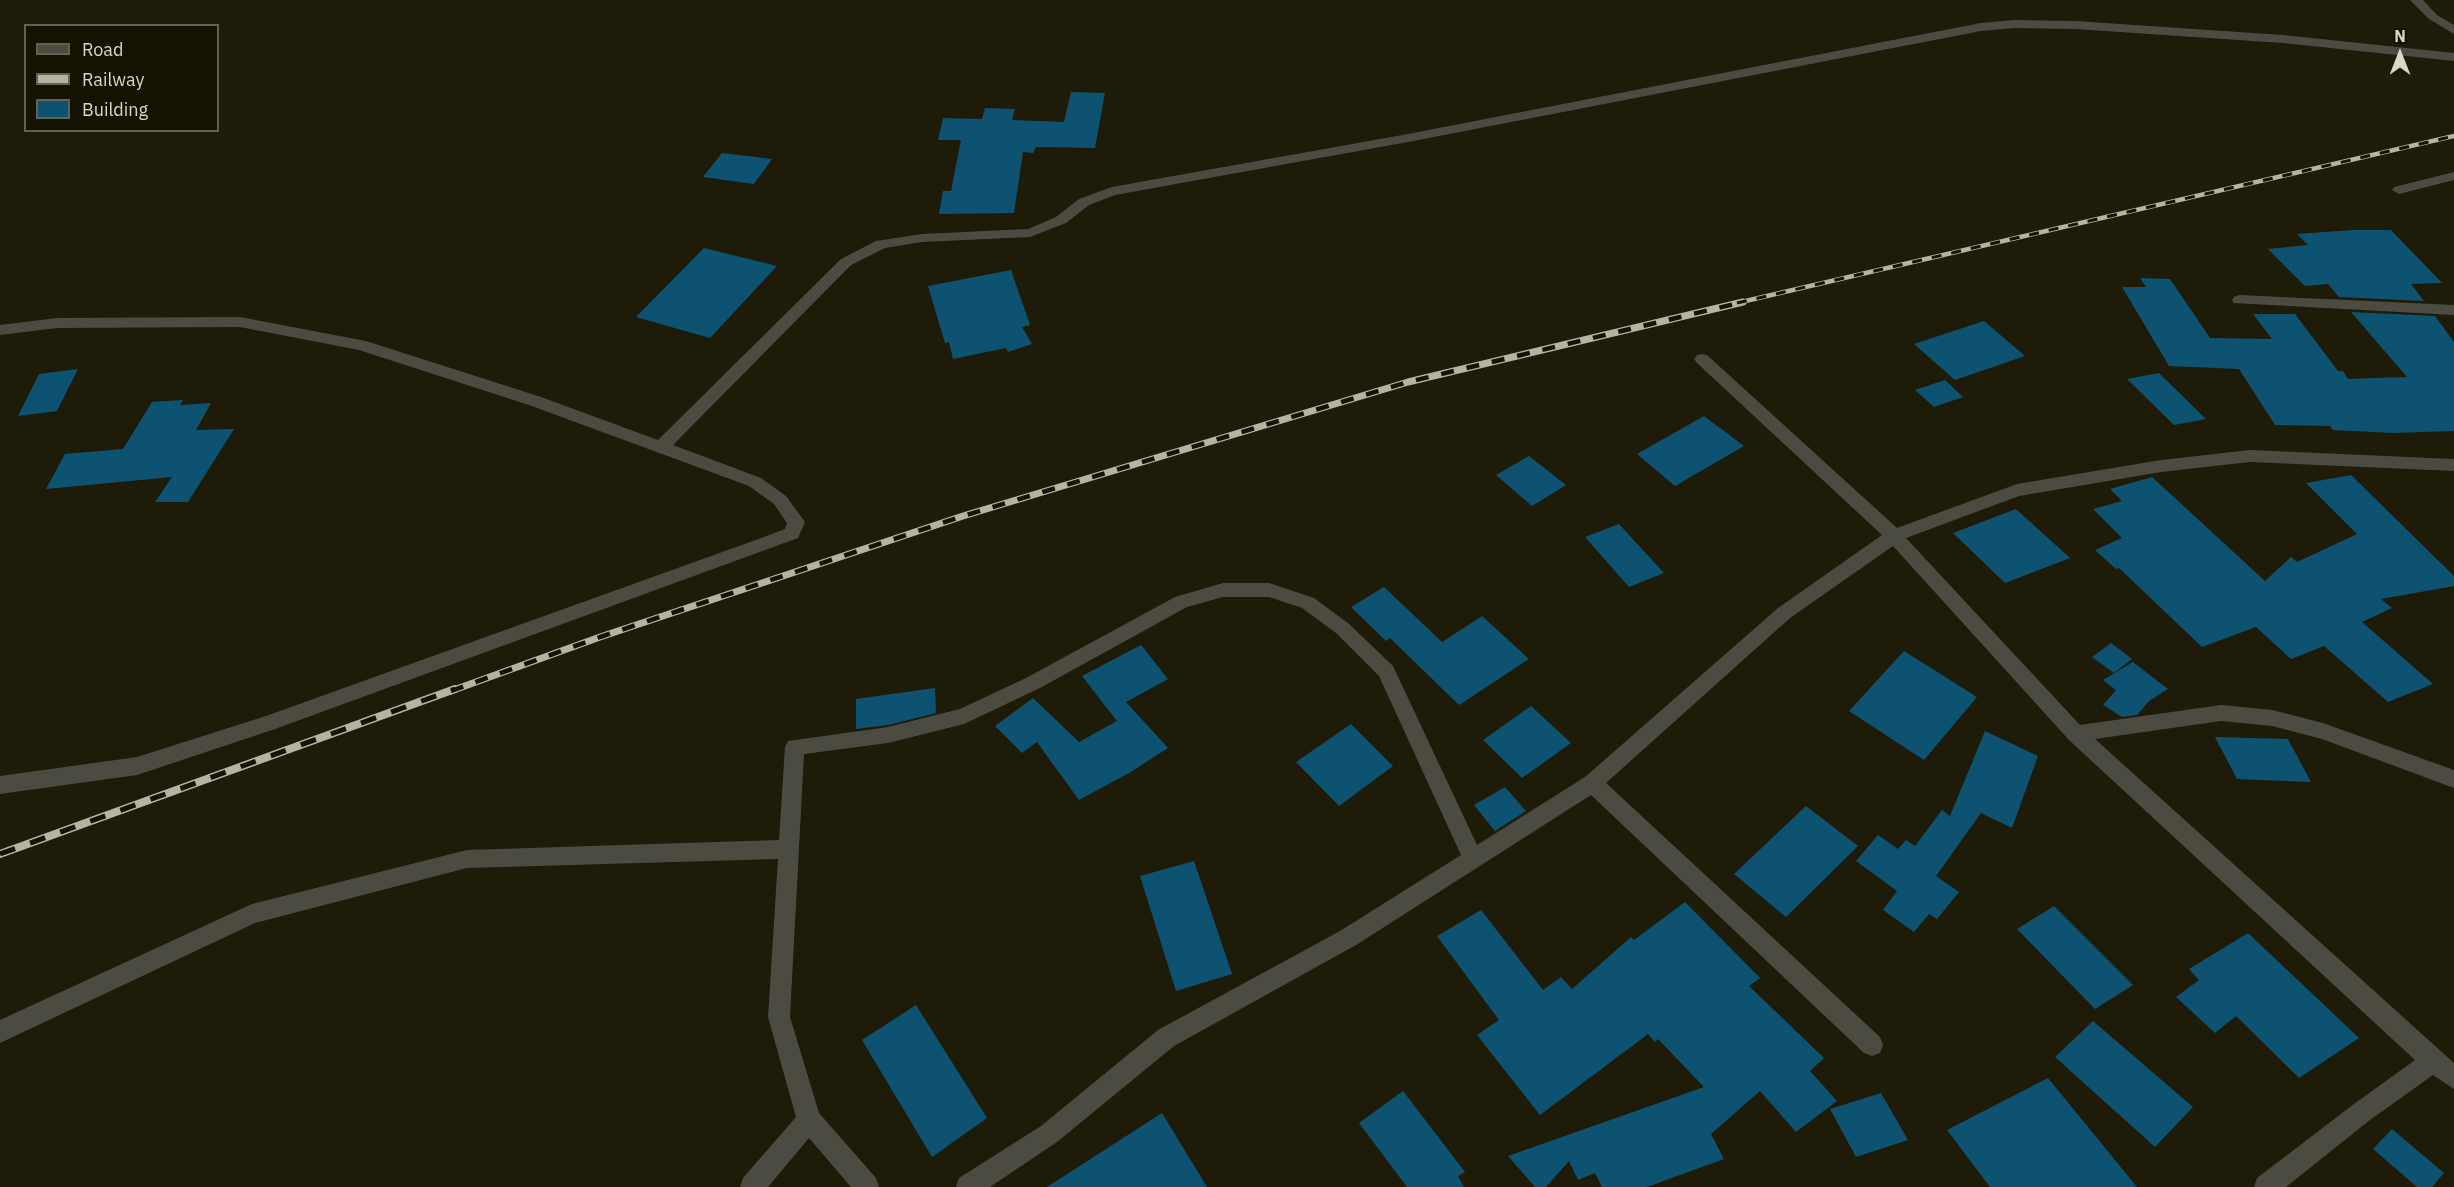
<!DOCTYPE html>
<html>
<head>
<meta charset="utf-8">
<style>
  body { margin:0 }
  #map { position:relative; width:2454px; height:1187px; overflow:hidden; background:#1e1c08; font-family:"IBM Plex Sans",sans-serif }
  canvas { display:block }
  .legend { position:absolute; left:24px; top:24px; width:195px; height:108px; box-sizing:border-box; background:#141302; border:2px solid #626152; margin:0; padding:8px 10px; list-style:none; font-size:18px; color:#d8d7cb }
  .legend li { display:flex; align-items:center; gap:12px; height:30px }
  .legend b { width:30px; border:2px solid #626152 }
  .north { position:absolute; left:2370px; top:24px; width:60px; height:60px; -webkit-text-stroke:4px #141302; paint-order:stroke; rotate:0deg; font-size:16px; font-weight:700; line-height:24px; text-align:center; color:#d8d7cb }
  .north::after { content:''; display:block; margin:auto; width:21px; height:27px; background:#d8d7cb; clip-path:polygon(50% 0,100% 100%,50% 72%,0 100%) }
</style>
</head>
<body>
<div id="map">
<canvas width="2454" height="1187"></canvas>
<ul class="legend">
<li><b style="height:8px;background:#4b4b42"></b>Road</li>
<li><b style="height:8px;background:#b4b3a5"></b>Railway</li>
<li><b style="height:16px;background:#0e5272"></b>Building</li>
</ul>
<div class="north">N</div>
</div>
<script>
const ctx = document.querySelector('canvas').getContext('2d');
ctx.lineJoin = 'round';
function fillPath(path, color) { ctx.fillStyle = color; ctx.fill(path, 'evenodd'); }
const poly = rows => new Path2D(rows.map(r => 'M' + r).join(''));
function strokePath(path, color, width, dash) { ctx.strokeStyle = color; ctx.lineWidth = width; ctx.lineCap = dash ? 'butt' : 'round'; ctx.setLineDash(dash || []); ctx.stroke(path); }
fillPath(poly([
  [1071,92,1105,93,1095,148,1036,147,1033,153,1023,152,1014,213,939,214,943,191,951,191,961,140,938,140,943,118,982,119,985,108,1015,109,1012,120,1064,122],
  [722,153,772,159,754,184,703,177],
  [2353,230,2391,230,2442,283,2411,284,2424,301,2339,297,2328,284,2305,286,2268,249,2308,245,2297,234],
  [704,248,777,266,710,338,636,317],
  [1011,270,1030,325,1022,327,1032,344,1008,352,1006,348,953,359,949,342,945,343,928,286],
  [2140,278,2170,279,2210,338,2272,339,2253,314,2295,314,2338,371,2343,371,2348,379,2407,377,2351,312,2435,316,2454,342,2454,431,2393,433,2333,430,2330,426,2275,425,2239,369,2169,366,2122,287,2146,287],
  [1984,321,2025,356,1955,380,1914,344],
  [78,369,57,411,18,416,39,374],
  [2159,373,2206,419,2174,425,2127,379],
  [1945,380,1963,397,1934,407,1915,390],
  [183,400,180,405,211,403,196,430,234,429,188,502,155,502,172,477,46,489,65,454,123,449,152,402],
  [1704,416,1744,446,1675,486,1637,454],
  [1529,456,1566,485,1532,506,1496,475],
  [2351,475,2454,576,2454,586,2381,599,2392,608,2362,622,2433,684,2388,702,2324,646,2291,659,2256,627,2202,647,2119,568,2116,569,2095,550,2122,538,2093,509,2122,501,2110,489,2152,477,2265,581,2291,557,2297,562,2357,534,2306,483],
  [2016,509,2070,558,2005,583,1953,533],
  [1619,524,1664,573,1629,587,1585,537],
  [1384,587,1442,642,1482,616,1529,659,1459,705,1390,638,1386,641,1351,607],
  [2111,643,2132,659,2114,673,2092,657],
  [1141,645,1168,679,1126,702,1168,748,1129,773,1079,800,1037,742,1022,753,995,726,1033,698,1079,742,1117,721,1082,676],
  [1904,651,1977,697,1924,760,1849,711],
  [2133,662,2168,689,2149,701,2137,715,2122,717,2103,705,2116,690,2103,680],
  [935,688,936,713,888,725,856,729,856,699],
  [1531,706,1571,743,1522,778,1483,740],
  [1351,724,1393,766,1339,806,1296,762],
  [1985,731,2038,756,2012,828,1981,813,1936,876,1959,892,1937,919,1929,914,1914,932,1883,910,1897,891,1856,861,1878,835,1898,849,1906,840,1915,846,1942,810,1950,816],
  [2215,737,2288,739,2311,782,2237,779],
  [1505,787,1526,811,1495,831,1474,805],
  [1806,806,1858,846,1786,917,1734,874],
  [1194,861,1232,974,1176,991,1140,876],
  [1685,902,1760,978,1749,986,1824,1058,1810,1071,1837,1101,1796,1132,1760,1091,1711,1134,1724,1159,1647,1187,1602,1187,1595,1173,1578,1180,1569,1161,1546,1187,1535,1187,1508,1156,1704,1087,1658,1039,1655,1042,1648,1034,1540,1115,1477,1035,1499,1020,1437,936,1481,910,1543,990,1561,977,1572,989,1631,937,1634,940],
  [2054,906,2133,985,2095,1009,2017,929],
  [2248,933,2359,1038,2299,1078,2236,1016,2215,1033,2176,997,2199,980,2189,969],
  [916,1005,987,1118,932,1157,862,1040],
  [2093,1021,2193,1107,2155,1147,2055,1057],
  [2048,1078,2137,1187,1990,1187,1947,1130],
  [1403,1091,1465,1172,1458,1176,1464,1187,1407,1187,1359,1123],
  [1881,1093,1908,1140,1856,1157,1830,1109],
  [1162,1113,1207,1187,1047,1187],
  [2392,1129,2444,1173,2432,1187,2417,1187,2373,1149]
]), '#0e5272');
fillPath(poly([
  [2410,0,2423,0,2437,15,2454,25,2454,34,2429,19,2410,0],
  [2014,20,2075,21,2283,35,2454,53,2454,61,2283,43,2075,29,2014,28,1981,31,1408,142,1115,195,1089,205,1066,223,1030,237,922,242,885,248,851,265,673,445,761,478,786,496,805,522,798,538,275,729,137,775,0,794,0,776,137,757,266,716,764,537,785,529,787,523,774,504,749,486,529,405,359,350,240,327,57,328,0,335,0,325,57,318,240,317,366,341,541,397,658,440,841,259,876,241,922,234,1028,229,1056,217,1079,199,1112,187,1408,134,1981,23,2014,20],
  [2454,172,2454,180,2399,194,2392,190,2394,187,2454,172],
  [2239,295,2454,305,2454,315,2234,303,2232,300,2234,297,2239,295],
  [1702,354,1707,355,1897,528,2017,484,2161,460,2250,450,2454,459,2454,471,2250,462,2161,472,2019,496,1906,538,2080,725,2221,705,2272,710,2323,723,2454,770,2454,788,2322,739,2272,726,2221,721,2095,739,2454,1063,2454,1089,2433,1075,2370,1120,2286,1187,2254,1187,2257,1178,2354,1104,2415,1060,2069,740,1893,546,1790,618,1606,783,1880,1037,1883,1045,1880,1053,1872,1056,1864,1053,1591,795,1356,945,1174,1046,1057,1142,990,1187,956,1187,959,1178,1041,1126,1158,1030,1340,931,1461,855,1379,676,1336,633,1302,608,1269,597,1223,597,1187,607,1040,688,964,724,888,743,804,754,790,1017,819,1113,876,1178,879,1187,851,1187,809,1138,768,1187,740,1187,743,1178,796,1117,768,1017,778,859,467,868,255,923,0,1043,0,1020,252,904,467,850,779,840,785,747,788,741,888,727,960,709,1026,678,1175,597,1223,583,1269,583,1314,598,1348,623,1393,666,1477,845,1585,777,1778,608,1882,535,1697,363,1694,359,1697,355,1702,354]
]), '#4b4b42');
const railFar2 = poly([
  [1737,303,2454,136]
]);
const railFar1 = poly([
  [451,691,600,637,963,516,1408,382,1743,302]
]);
const rail = poly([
  [0,854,455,689]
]);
strokePath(railFar2, '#b4b3a5', 4.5);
strokePath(railFar1, '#b4b3a5', 7);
strokePath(rail, '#b4b3a5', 8);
strokePath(railFar2, '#141302', 3, [10]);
strokePath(railFar1, '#141302', 4.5, [13]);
strokePath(rail, '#141302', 5, [16]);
</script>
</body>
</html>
